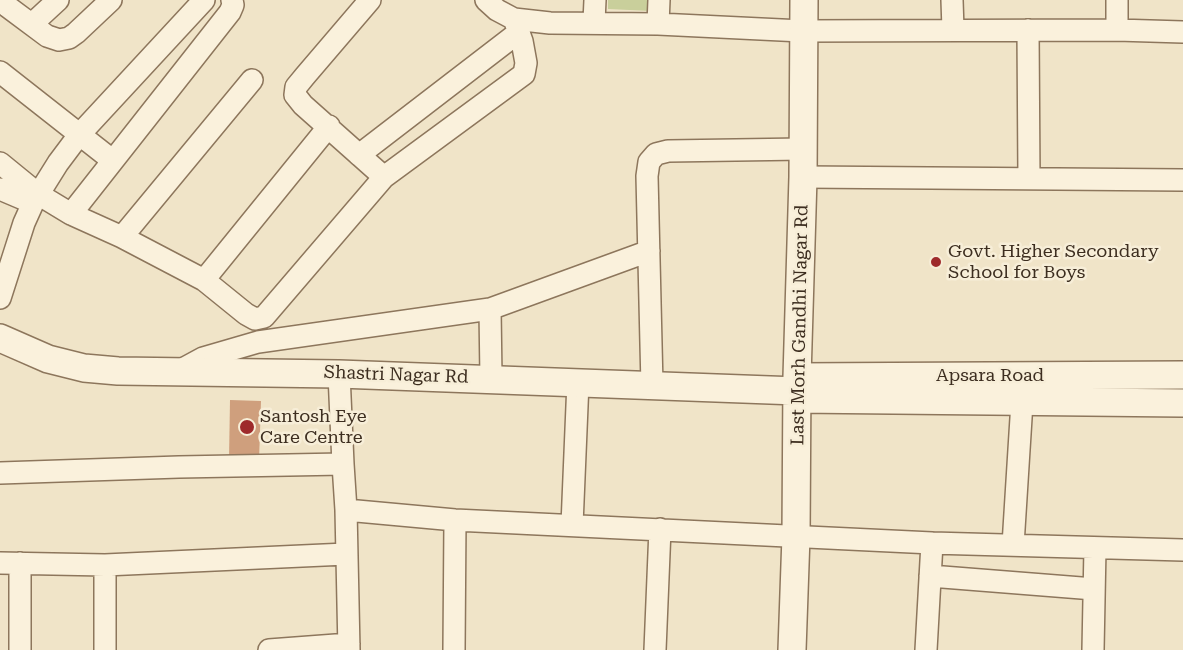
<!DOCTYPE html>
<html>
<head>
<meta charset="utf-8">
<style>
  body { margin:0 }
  canvas { display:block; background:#f0e4c8 }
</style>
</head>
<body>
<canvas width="1183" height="650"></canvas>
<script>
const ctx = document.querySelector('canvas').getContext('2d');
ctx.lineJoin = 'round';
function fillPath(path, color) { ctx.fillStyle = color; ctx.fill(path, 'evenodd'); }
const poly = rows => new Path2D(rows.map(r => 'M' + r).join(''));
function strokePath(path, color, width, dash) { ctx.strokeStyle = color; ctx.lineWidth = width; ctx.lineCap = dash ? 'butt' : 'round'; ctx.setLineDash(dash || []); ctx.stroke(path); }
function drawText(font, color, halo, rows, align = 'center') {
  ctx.font = font + ' "Roboto Serif",serif'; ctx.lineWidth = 5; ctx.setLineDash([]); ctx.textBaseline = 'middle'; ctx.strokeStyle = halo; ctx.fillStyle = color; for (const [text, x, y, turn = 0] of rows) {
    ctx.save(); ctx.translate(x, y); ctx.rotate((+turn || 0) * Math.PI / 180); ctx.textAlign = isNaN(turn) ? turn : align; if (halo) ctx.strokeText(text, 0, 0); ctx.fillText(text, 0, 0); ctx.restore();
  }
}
fillPath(poly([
  [608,0,652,0,651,11,608,9]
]), '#c9cf9b');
fillPath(poly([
  [230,400,261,401,259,461,229,460]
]), '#cf9f7d');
const minor = poly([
  [370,0,305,76,296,87,295,95,303,105,384,177],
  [486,0,497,10,514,19,550,23,658,24,802,31,1117,30,1183,32],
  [952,0,953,30],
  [1117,0,1117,30],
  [0,1,47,36,59,40,69,38,76,33,111,0],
  [594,22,595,0],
  [32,24,58,0],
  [658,24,659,0],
  [1028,30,1029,179],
  [0,72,112,160],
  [359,155,519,32],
  [0,163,38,194,71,214,122,237,204,280,246,314,255,319,264,317,384,177,524,74,526,63,522,41,514,19],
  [803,177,1183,180],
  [0,189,33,203],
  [71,214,230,12,233,5,232,0],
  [122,237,252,80],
  [204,280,329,126],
  [0,298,24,223,33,203,58,163,79,135,204,0],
  [490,309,491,378],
  [179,371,203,358,258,342,490,309,649,251],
  [339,374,343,464],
  [652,386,647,176,649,162,656,154,668,151,803,149],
  [0,473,179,467,343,464,346,510,349,650],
  [346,510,455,520,932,543,1183,550],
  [572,525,578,382],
  [1013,545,1022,402],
  [0,563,105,565,346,554],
  [105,565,105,650],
  [930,576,1094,589],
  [20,650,20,563],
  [269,650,349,644],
  [454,650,455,520],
  [655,650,660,529],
  [926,650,932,543],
  [1093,650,1095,548]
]);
const tertiary = poly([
  [0,338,48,359,84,368,118,371,339,374,797,391],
  [797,377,1183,375],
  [797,399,1183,403],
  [792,650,796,536,797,377,803,177,804,0]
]);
strokePath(minor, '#8d765c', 24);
strokePath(tertiary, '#8d765c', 30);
strokePath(minor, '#faf1dc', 21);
strokePath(tertiary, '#faf1dc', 27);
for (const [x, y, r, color] of [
  [936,262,6,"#9e2a2b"],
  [247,427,8,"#9e2a2b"]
]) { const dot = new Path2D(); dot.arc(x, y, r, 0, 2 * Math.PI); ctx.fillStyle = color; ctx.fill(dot); strokePath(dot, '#f7eed8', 2); }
drawText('18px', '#3d2e20', '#f7eed8', [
  ["Govt. Higher Secondary",948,252],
  ["School for Boys",948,273],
  ["Santosh Eye",260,417],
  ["Care Centre",260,438]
], 'left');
drawText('18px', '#3d2e20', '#f7eed8', [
  ["Last Morh Gandhi Nagar Rd",800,325,-89],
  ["Shastri Nagar Rd",396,375,2],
  ["Apsara Road",990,376]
]);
</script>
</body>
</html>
